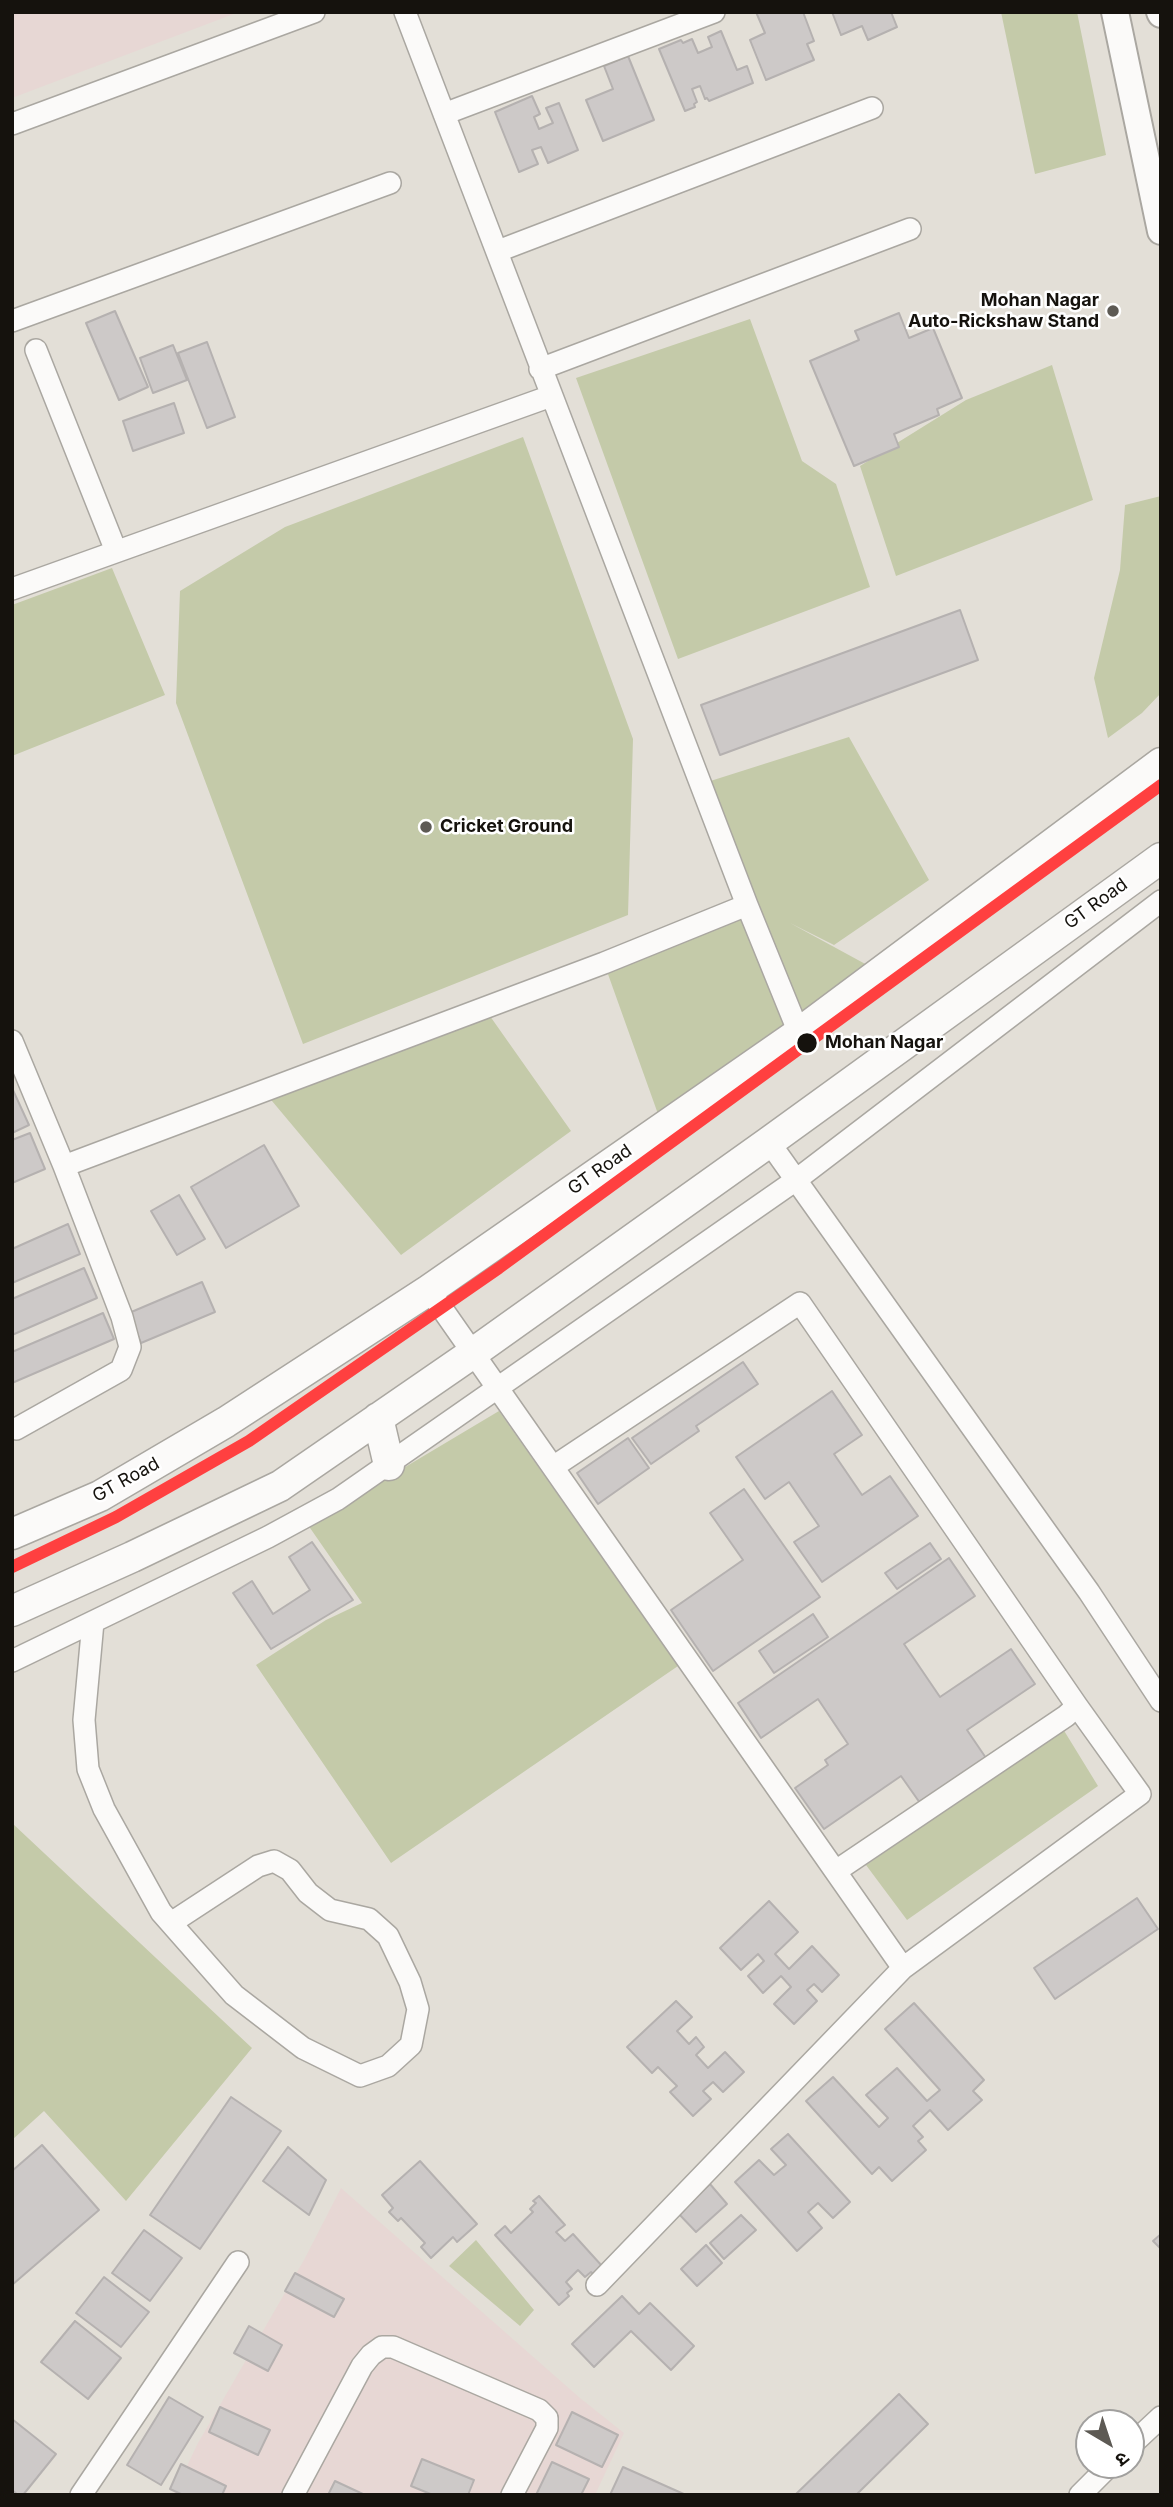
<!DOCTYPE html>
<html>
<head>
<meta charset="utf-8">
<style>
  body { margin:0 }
  #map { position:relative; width:1173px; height:2507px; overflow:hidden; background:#e3dfd7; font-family:Inter,"Noto Sans Devanagari",sans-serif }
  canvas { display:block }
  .frame { position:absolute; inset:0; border:14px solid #15120d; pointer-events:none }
  .north { position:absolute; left:1075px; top:2409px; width:70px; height:70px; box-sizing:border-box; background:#fff; border:2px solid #a1a09e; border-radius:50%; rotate:141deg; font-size:19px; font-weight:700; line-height:28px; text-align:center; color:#15120d }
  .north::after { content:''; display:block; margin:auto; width:24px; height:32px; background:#5d5a54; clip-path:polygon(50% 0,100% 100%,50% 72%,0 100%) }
</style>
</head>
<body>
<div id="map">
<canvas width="1173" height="2507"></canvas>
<div class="frame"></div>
<div class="north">उ</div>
</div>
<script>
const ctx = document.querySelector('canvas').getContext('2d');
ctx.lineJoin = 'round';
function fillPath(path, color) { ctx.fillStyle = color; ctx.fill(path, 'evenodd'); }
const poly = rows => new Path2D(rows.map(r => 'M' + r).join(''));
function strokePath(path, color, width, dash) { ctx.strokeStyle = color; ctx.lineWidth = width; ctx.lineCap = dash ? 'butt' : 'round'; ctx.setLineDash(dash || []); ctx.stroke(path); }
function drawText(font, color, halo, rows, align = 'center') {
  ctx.font = font + ' Inter,sans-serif'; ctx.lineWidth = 5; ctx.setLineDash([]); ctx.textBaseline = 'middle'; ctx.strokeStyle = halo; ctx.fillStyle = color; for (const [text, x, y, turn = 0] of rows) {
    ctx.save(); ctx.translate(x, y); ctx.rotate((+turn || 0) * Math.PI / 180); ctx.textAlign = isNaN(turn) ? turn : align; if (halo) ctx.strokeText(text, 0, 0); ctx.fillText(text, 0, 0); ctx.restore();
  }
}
fillPath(poly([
  [12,12,239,12,12,98],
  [341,2188,580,2398,624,2433,595,2495,173,2495,198,2443,304,2260]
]), '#e7d7d4');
fillPath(poly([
  [1001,12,1077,12,1106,155,1035,174],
  [750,319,802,461,836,484,870,587,678,659,576,378],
  [1052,365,1093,500,896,576,860,466,966,400],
  [523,437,633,739,628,915,303,1044,176,703,180,591,285,527],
  [1161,496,1161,693,1142,713,1108,738,1094,678,1120,570,1125,505],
  [112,568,165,695,12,756,12,605],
  [849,737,929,880,834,945,790,923,880,972,663,1128,604,963,754,904,701,784],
  [485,1009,571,1131,401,1255,267,1095],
  [499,1411,678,1666,391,1863,256,1665,326,1620,362,1603,308,1525],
  [1063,1729,1098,1786,907,1920,866,1865],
  [12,1823,252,2048,126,2201,44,2111,12,2140],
  [476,2240,534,2310,520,2326,449,2266]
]), '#c4caa9');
const building = poly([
  [756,12,803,12,814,41,807,44,814,60,766,80,750,40,765,33,756,12],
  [832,12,891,12,897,27,868,40,862,26,841,35,832,12],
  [721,31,737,70,747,66,753,83,709,101,707,98,705,99,700,86,692,89,697,102,694,104,695,107,685,111,659,49,681,40,683,43,692,39,698,53,712,47,708,37,721,31],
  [628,56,654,120,603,141,586,100,613,89,604,66,628,56],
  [532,96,540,114,534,117,539,129,553,123,546,108,559,103,578,150,548,163,541,147,532,150,538,164,519,172,495,112,532,96],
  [115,311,148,387,119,400,86,323,115,311],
  [899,313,909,338,933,328,962,398,937,409,939,415,894,434,899,447,854,466,810,361,859,340,855,331,899,313],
  [207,342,235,417,207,428,178,353,207,342],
  [173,345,187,380,153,393,140,358,173,345],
  [174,403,184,433,133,451,123,421,174,403],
  [960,610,978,660,720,755,701,705,960,610],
  [12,1088,29,1125,12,1133,12,1088],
  [30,1133,45,1169,12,1183,12,1140,30,1133],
  [264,1145,299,1206,226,1248,191,1187,264,1145],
  [179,1195,205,1239,177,1255,151,1211,179,1195],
  [68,1224,80,1254,12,1283,12,1249,68,1224],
  [84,1268,97,1298,12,1335,12,1299,84,1268],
  [202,1282,215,1312,141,1343,129,1313,202,1282],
  [103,1313,114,1339,12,1383,12,1352,103,1313],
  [743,1362,758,1384,696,1426,699,1431,651,1464,632,1438,743,1362],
  [832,1391,862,1435,834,1454,862,1495,890,1476,918,1516,822,1582,794,1542,819,1526,789,1482,765,1499,736,1457,832,1391],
  [628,1438,649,1468,598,1504,577,1473,628,1438],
  [744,1489,820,1597,713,1671,671,1610,743,1560,710,1513,744,1489],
  [312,1542,353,1600,271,1649,233,1593,252,1581,273,1614,310,1590,289,1557,312,1542],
  [930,1543,941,1559,897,1589,885,1573,930,1543],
  [949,1558,975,1596,904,1644,940,1697,1011,1649,1035,1684,967,1730,986,1758,920,1803,901,1776,824,1829,795,1788,828,1765,825,1760,848,1744,818,1699,761,1738,738,1703,949,1558],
  [813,1614,828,1637,774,1673,759,1651,813,1614],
  [1137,1898,1158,1929,1055,1999,1034,1968,1137,1898],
  [769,1901,798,1932,775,1954,789,1969,812,1946,839,1975,822,1992,814,1984,807,1990,817,2001,794,2024,774,2004,791,1987,781,1976,763,1993,748,1976,764,1961,758,1954,741,1970,720,1948,769,1901],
  [676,2001,692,2017,677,2031,689,2044,696,2037,704,2047,696,2055,708,2068,725,2052,744,2072,723,2092,713,2082,703,2091,711,2099,693,2116,670,2092,677,2086,658,2067,652,2073,627,2047,676,2001],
  [914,2003,984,2080,973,2091,982,2100,948,2130,930,2110,913,2126,923,2137,918,2141,926,2150,892,2181,879,2167,872,2174,806,2101,833,2077,879,2127,888,2118,866,2095,897,2068,927,2101,940,2090,885,2029,914,2003],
  [231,2097,281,2131,200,2249,150,2215,231,2097],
  [788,2134,850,2202,833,2218,818,2203,808,2212,822,2228,797,2251,735,2182,759,2160,774,2175,786,2165,771,2149,788,2134],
  [42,2145,99,2210,12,2285,12,2171,42,2145],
  [288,2147,326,2180,309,2215,263,2181,288,2147],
  [420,2161,477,2224,457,2242,453,2237,431,2258,421,2247,425,2243,401,2218,398,2221,389,2212,393,2208,382,2195,420,2161],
  [710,2184,727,2204,696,2232,678,2213,710,2184],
  [539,2196,565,2225,556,2232,565,2241,573,2234,602,2266,593,2274,591,2272,585,2277,578,2270,566,2282,572,2289,567,2293,569,2296,559,2305,495,2235,505,2226,511,2233,533,2212,530,2209,536,2203,533,2201,539,2196],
  [741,2215,756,2230,724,2259,710,2243,741,2215],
  [144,2230,182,2258,150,2301,112,2273,144,2230],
  [1161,2234,1161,2249,1153,2241,1161,2234],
  [706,2245,722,2263,697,2286,681,2269,706,2245],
  [295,2273,344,2299,334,2317,285,2291,295,2273],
  [104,2277,149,2312,121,2347,76,2313,104,2277],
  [622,2296,639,2314,650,2303,694,2346,671,2370,631,2331,594,2367,572,2344,622,2296],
  [75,2321,121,2358,88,2399,41,2362,75,2321],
  [249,2326,282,2345,268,2371,234,2353,249,2326],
  [899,2394,928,2424,856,2495,795,2495,899,2394],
  [169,2397,203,2417,161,2485,127,2465,169,2397],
  [220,2407,270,2430,258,2455,209,2432,220,2407],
  [572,2412,618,2435,602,2467,556,2445,572,2412],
  [12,2419,56,2454,23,2495,18,2495,12,2490,12,2419],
  [422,2459,474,2480,468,2495,433,2495,411,2486,422,2459],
  [552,2462,589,2479,581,2495,536,2495,552,2462],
  [181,2464,226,2486,222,2495,183,2495,170,2489,181,2464],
  [623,2467,686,2495,610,2495,623,2467],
  [335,2481,365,2495,328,2495,335,2481]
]);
fillPath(building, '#cdc9c8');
strokePath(building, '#b5b1b0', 2);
const minor = poly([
  [405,12,747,905,799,1033],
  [444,114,714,12],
  [12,124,314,12],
  [498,251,872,108],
  [12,321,390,183],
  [36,350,116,551],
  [540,369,910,229],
  [12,589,551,396],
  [12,1041,64,1166,122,1317,130,1347,121,1370,16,1429],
  [769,1142,1089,1592,1161,1701],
  [64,1166,604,963,747,905],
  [429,1290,903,1968],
  [553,1467,800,1303,1077,1706,1140,1794,903,1968,597,2285],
  [93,1622,84,1720,88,1769,104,1809,161,1912,234,1995,303,2048,360,2076,388,2066,411,2045,418,2009,410,1982,388,1936,369,1919,330,1910,308,1893,290,1870,274,1861,258,1866,171,1923],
  [12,1661,268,1537,338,1499,796,1180,1161,901],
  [836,1871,1066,1716,1077,1706],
  [1131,2445,1161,2417],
  [81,2495,238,2262],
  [293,2495,362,2366,371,2355,382,2347,393,2347,539,2410,547,2418,547,2428,512,2495],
  [1080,2495,1110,2465]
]);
const major = poly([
  [1115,12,1161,231],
  [1160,12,1161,14]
]);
const highway = poly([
  [378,1418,389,1465],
  [12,1534,100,1496,226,1422,429,1290,799,1033,1161,763],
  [12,1611,132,1557,280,1486,473,1353,769,1142,1161,858]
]);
strokePath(minor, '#aaa7a1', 24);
strokePath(major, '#aaa7a1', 30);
strokePath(highway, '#aaa7a1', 33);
strokePath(minor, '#fbfaf9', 21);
strokePath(major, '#fbfaf9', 26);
strokePath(highway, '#fbfaf9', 30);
strokePath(poly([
  [12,1567,116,1517,249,1441,499,1268,1161,785]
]), '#ff4040', 12);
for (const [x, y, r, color] of [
  [1113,311,7,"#5d5a54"],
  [426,827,7,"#5d5a54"],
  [807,1043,11,"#15120d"]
]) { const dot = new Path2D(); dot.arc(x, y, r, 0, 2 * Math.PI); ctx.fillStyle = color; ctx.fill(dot); strokePath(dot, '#fff', 2.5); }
drawText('bold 18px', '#15120d', '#fff', [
  ["Mohan Nagar",1099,301],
  ["Auto-Rickshaw Stand",1099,322],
  ["Cricket Ground",440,827,"left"]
], 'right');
drawText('18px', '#15120d', '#fff', [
  ["GT Road",1096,904,-36],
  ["GT Road",600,1170,-35],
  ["GT Road",126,1480,-29]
]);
drawText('bold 18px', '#15120d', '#fff', [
  ["Mohan Nagar",825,1043]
], 'left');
</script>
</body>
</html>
